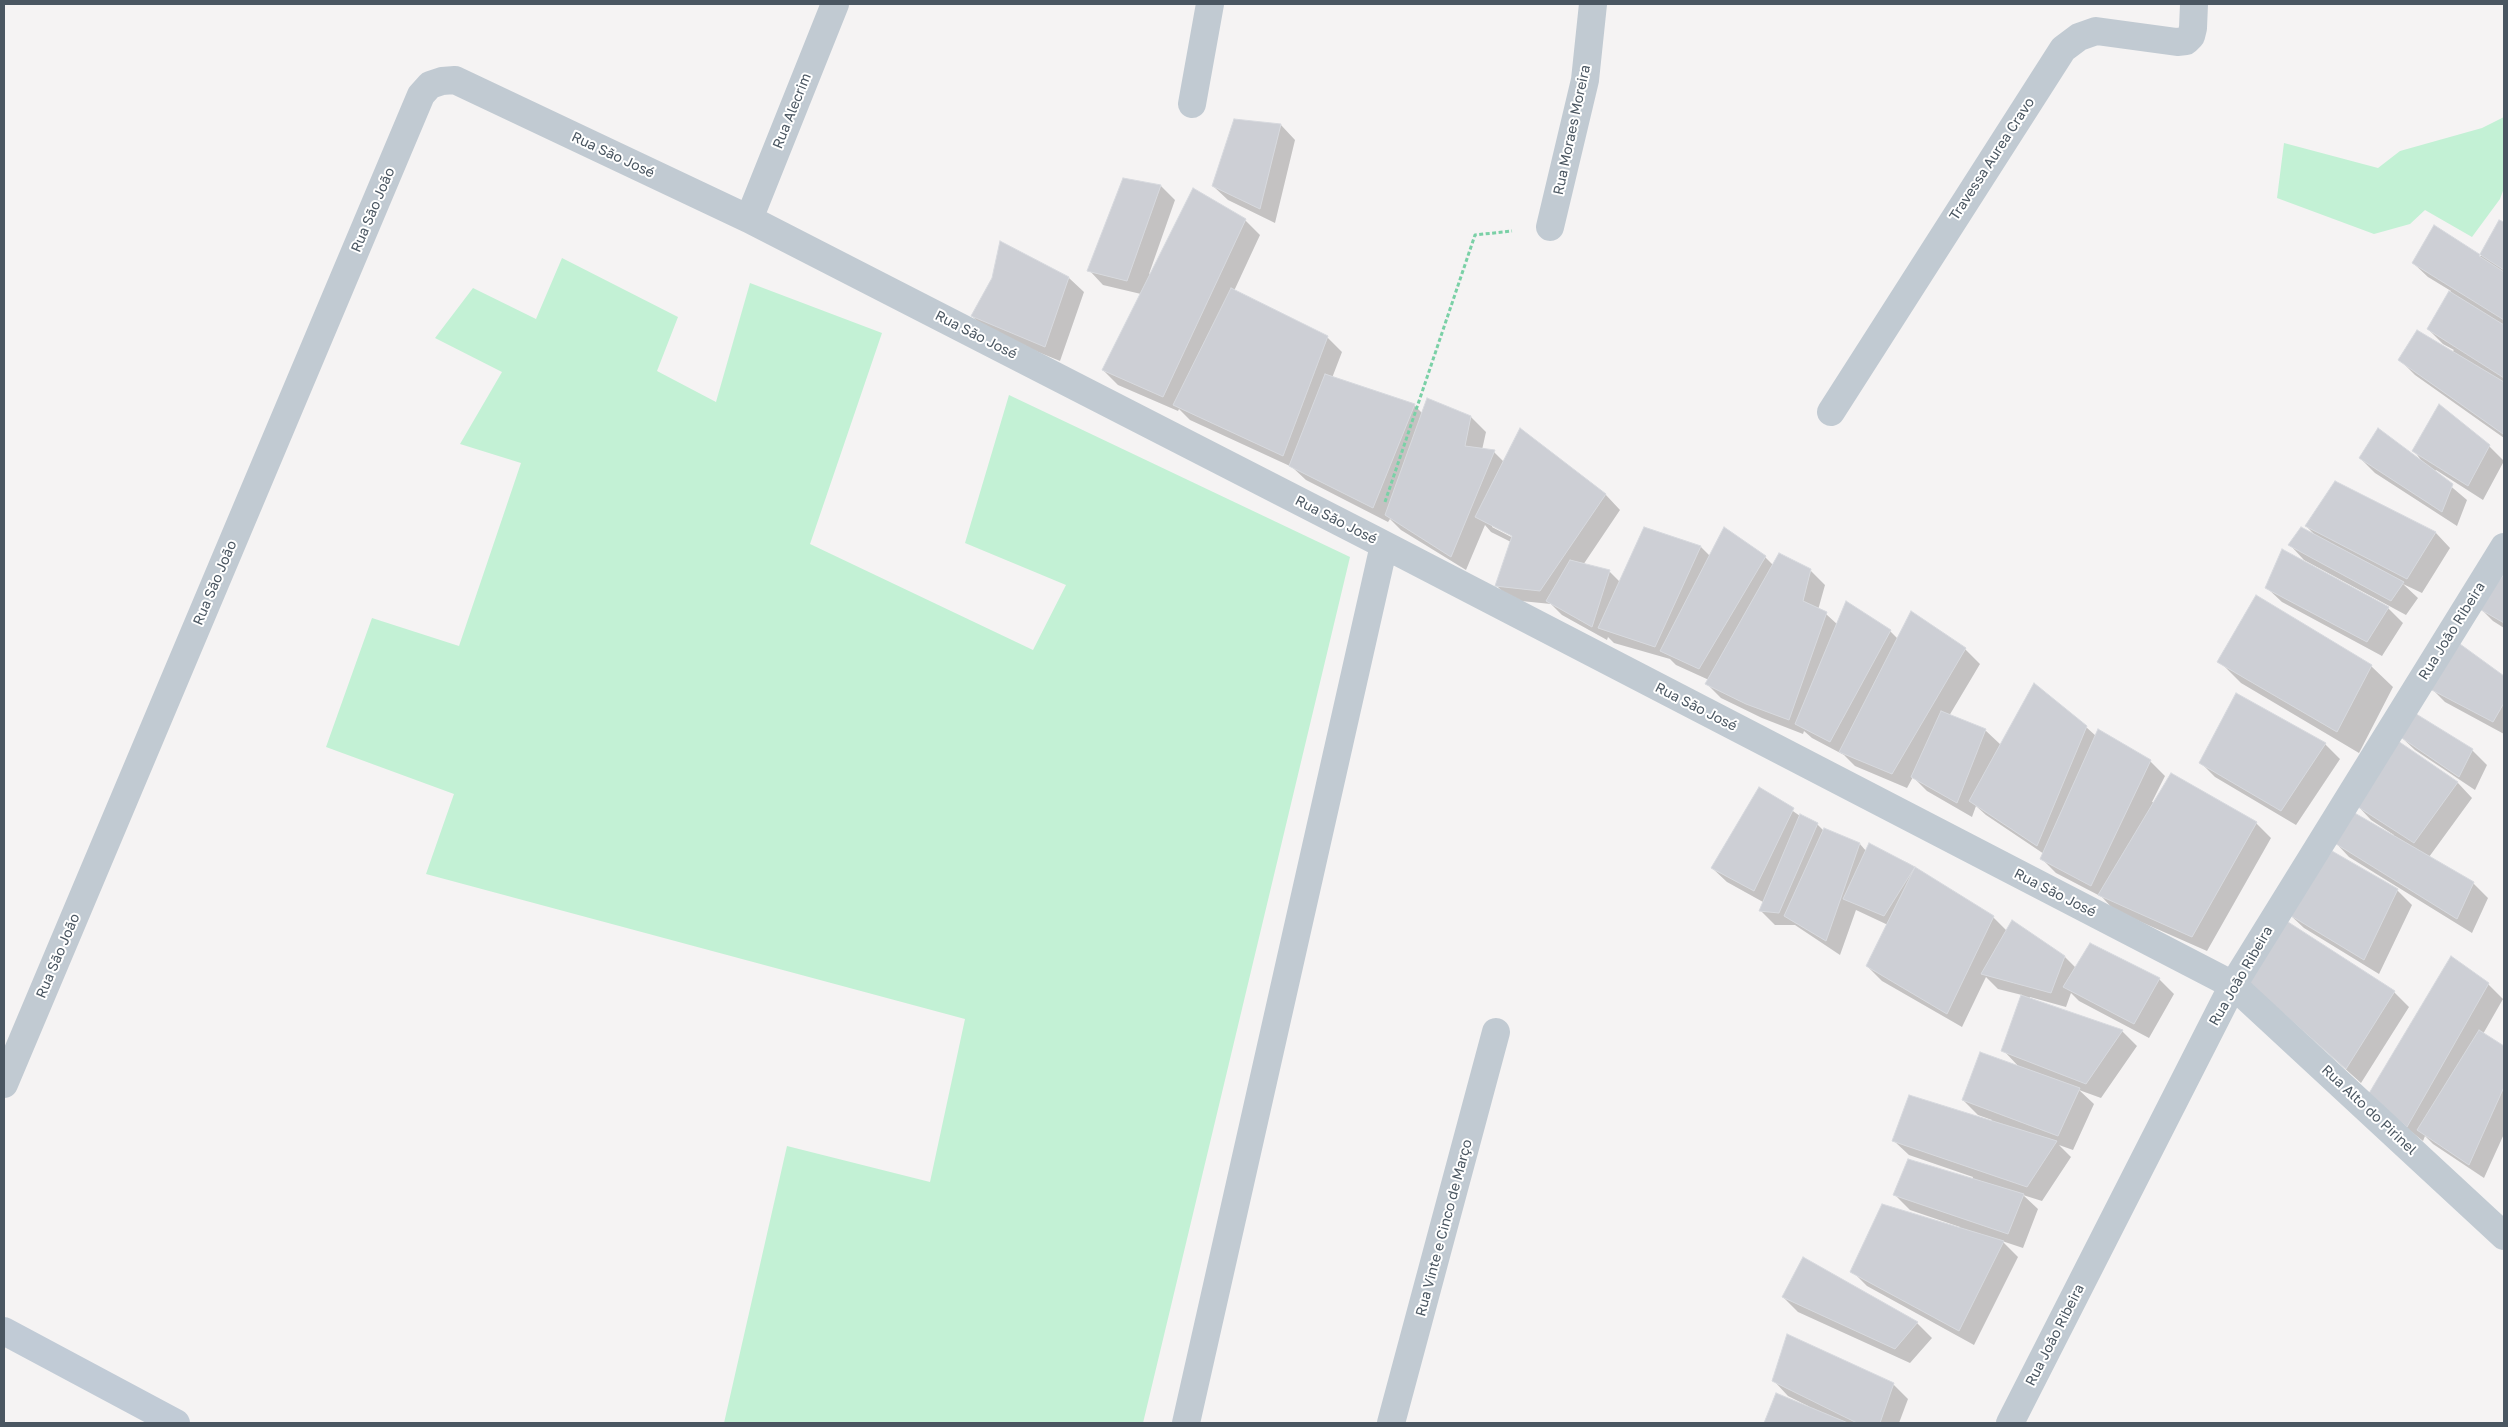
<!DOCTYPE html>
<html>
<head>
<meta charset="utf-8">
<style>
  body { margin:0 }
  #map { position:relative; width:2508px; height:1427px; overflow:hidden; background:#f5f3f3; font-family:"Golos Text",sans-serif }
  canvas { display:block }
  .frame { position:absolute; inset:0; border:5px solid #4a5661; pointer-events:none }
</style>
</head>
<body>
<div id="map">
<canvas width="2508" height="1427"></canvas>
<div class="frame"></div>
</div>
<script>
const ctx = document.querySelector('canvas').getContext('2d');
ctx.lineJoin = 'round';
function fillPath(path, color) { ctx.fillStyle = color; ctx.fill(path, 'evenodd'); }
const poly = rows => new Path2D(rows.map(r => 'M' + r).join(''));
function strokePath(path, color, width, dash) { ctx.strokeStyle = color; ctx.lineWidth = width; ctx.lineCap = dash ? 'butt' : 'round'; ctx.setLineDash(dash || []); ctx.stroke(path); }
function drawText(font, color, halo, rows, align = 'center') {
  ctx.font = font + ' "Golos Text",sans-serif'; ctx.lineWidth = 4; ctx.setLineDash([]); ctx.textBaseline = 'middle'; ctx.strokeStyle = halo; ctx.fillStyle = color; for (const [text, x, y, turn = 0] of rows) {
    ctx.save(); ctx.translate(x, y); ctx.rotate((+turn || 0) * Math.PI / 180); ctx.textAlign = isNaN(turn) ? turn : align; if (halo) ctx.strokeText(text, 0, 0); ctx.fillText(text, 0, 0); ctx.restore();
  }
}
fillPath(poly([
  [2504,117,2504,188,2500,199,2472,237,2425,210,2410,224,2374,234,2277,198,2284,143,2378,168,2400,151,2482,128],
  [562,258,678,317,657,371,716,402,750,283,882,333,810,544,1033,650,1066,585,965,543,1009,395,1350,557,1143,1423,724,1423,787,1146,930,1182,965,1019,426,874,454,794,326,747,372,618,459,646,521,463,460,444,502,372,435,338,473,288,536,319]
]), '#c3f1d5');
fillPath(poly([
  [1281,125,1295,140,1275,223,1228,200,1213,186],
  [1124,179,1161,186,1175,200,1149,274,1245,220,1260,235,1234,291,1327,337,1342,352,1332,378,1414,405,1422,413,1471,417,1486,432,1482,450,1494,452,1504,462,1521,430,1606,495,1620,510,1583,565,1609,571,1620,582,1645,528,1701,547,1710,556,1765,557,1773,565,1810,570,1825,585,1818,610,1826,614,1838,625,1890,631,1898,639,1965,649,1980,664,1949,716,1985,730,2001,745,2086,727,2096,736,2150,761,2165,776,2152,802,2256,823,2271,838,2207,951,2114,910,2102,897,2056,873,2042,859,2044,854,1986,815,1976,806,1972,817,1927,791,1913,777,1907,788,1855,766,1844,755,1812,738,1804,731,1803,734,1762,718,1721,698,1707,684,1709,680,1676,665,1670,659,1614,643,1608,637,1607,640,1562,615,1551,604,1511,600,1497,586,1511,542,1491,532,1485,525,1466,570,1401,530,1390,519,1388,522,1306,480,1292,467,1190,420,1179,409,1178,411,1118,385,1103,370,1141,294,1103,285,1089,270],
  [1492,525,1518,538,1517,540,1492,527],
  [2499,221,2504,224,2504,438,2415,375,2400,360,2452,352,2454,350,2443,344,2428,329,2451,291,2428,277,2413,263,2481,256],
  [1069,278,1084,292,1060,361,987,331,972,316],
  [2489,446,2504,461,2483,500,2436,470,2434,472,2467,500,2457,526,2375,473,2360,458,2425,465,2414,451],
  [2336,482,2436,533,2450,548,2422,593,2403,584,2418,598,2406,615,2304,560,2290,545,2317,537,2306,526],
  [2503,578,2504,579,2504,628,2493,621,2478,606],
  [2267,588,2388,608,2403,623,2382,656,2282,602],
  [2460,645,2504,677,2504,734,2445,702,2430,687],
  [2219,661,2371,666,2393,687,2359,753,2241,683],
  [2400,736,2472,750,2487,765,2475,790,2415,750],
  [2398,743,2458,783,2472,798,2429,857,2473,883,2488,898,2472,933,2349,857,2335,842,2393,836,2394,835,2371,820,2357,805],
  [2325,744,2340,759,2296,825,2215,777,2200,762],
  [1760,788,1800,816,1817,824,1824,831,1860,844,1866,851,1869,845,1908,863,1993,917,2007,931,2065,957,2076,968,2159,979,2174,994,2149,1038,2079,1001,2071,993,2066,1007,2030,997,2029,999,2122,1031,2137,1046,2101,1098,2079,1090,2094,1104,2073,1150,2059,1145,2071,1157,2042,1201,2023,1195,2038,1209,2023,1248,2002,1241,2018,1257,1974,1345,1867,1286,1852,1271,1959,1229,1960,1227,1910,1210,1895,1195,1972,1180,1973,1177,1909,1155,1894,1141,1992,1122,1992,1120,1978,1115,1963,1100,2021,1069,2003,1050,2022,995,1998,989,1986,977,1962,1027,1882,981,1867,966,1888,925,1856,910,1840,955,1795,925,1775,925,1760,910,1763,902,1727,882,1712,868],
  [2397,890,2412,905,2379,974,2304,928,2289,914],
  [2488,984,2503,999,2483,1034,2504,1047,2504,1134,2484,1178,2433,1144,2425,1136,2423,1141,2384,1110],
  [2394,992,2409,1007,2361,1083,2263,995],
  [1803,1259,1917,1323,1932,1338,1910,1363,1798,1312,1783,1297],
  [1774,1381,1893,1384,1908,1399,1899,1423,1765,1423,1777,1395,1807,1408,1808,1406,1788,1396]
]), '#0003');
const building = poly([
  [1234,119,1281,124,1260,209,1212,186,1234,119],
  [1123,178,1161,185,1127,281,1087,271,1123,178],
  [1193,188,1246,219,1163,397,1102,370,1193,188],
  [2499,220,2504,222,2504,272,2479,256,2499,220],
  [2434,225,2504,270,2504,320,2412,263,2434,225],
  [1000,241,1069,277,1045,347,971,316,992,278,1000,241],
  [1231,288,1328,336,1283,456,1173,405,1231,288],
  [2449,291,2504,325,2504,378,2427,329,2449,291],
  [2417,330,2504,382,2503,434,2398,360,2417,330],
  [1325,374,1415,404,1373,508,1289,466,1325,374],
  [1427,398,1471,416,1465,446,1495,450,1451,557,1385,515,1427,398],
  [2439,404,2490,445,2468,486,2412,451,2439,404],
  [1520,428,1606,494,1540,591,1495,586,1512,536,1475,517,1520,428],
  [2378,428,2453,484,2442,512,2359,458,2378,428],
  [2335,481,2436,532,2407,579,2305,526,2335,481],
  [1644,527,1701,546,1655,647,1598,628,1644,527],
  [1724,527,1766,556,1699,669,1660,651,1724,527],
  [2301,527,2404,582,2391,601,2288,545,2301,527],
  [2282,549,2389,607,2367,642,2265,588,2282,549],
  [1779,553,1811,569,1803,601,1827,612,1789,720,1746,704,1705,684,1779,553],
  [1570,560,1610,570,1592,627,1546,601,1570,560],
  [2503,576,2504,577,2504,623,2476,607,2503,576],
  [2256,595,2372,665,2337,732,2217,662,2256,595],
  [1846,601,1891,630,1830,742,1795,724,1846,601],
  [1911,611,1966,648,1892,774,1839,752,1911,611],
  [2460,644,2504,676,2504,703,2493,722,2428,688,2460,644],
  [2034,683,2087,726,2037,846,1969,801,2034,683],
  [2236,693,2326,743,2281,811,2199,763,2236,693],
  [1941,711,1986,729,1957,803,1911,777,1941,711],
  [2413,712,2473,749,2459,777,2399,736,2413,712],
  [2098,729,2151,760,2091,886,2040,859,2098,729],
  [2398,741,2458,782,2414,843,2355,805,2398,741],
  [2171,773,2257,822,2192,937,2098,895,2171,773],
  [1759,787,1794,808,1754,891,1711,868,1759,787],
  [2353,812,2474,882,2457,919,2333,842,2353,812],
  [1800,814,1818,823,1779,913,1759,911,1800,814],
  [1824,828,1860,843,1826,941,1784,916,1824,828],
  [1869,843,1915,867,1884,916,1843,899,1869,843],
  [2332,851,2398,889,2364,960,2288,914,2332,851],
  [1915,867,1994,916,1947,1014,1866,966,1915,867],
  [2012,920,2065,956,2051,993,1981,974,2012,920],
  [2285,920,2395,991,2346,1069,2247,981,2285,920],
  [2090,943,2160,978,2134,1024,2063,987,2090,943],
  [2451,956,2489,983,2407,1127,2368,1095,2451,956],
  [2021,995,2123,1030,2086,1084,2001,1051,2021,995],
  [2479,1030,2504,1046,2504,1087,2469,1165,2417,1130,2479,1030],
  [1980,1052,2080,1088,2058,1136,1962,1100,1980,1052],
  [1909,1095,2057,1141,2027,1187,1892,1141,1909,1095],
  [1908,1159,2024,1194,2008,1234,1893,1195,1908,1159],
  [1882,1204,2004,1241,1959,1331,1850,1272,1882,1204],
  [1803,1257,1918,1322,1895,1349,1782,1297,1803,1257],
  [1787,1334,1894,1383,1880,1423,1857,1423,1772,1381,1787,1334],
  [1776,1393,1848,1423,1764,1423,1776,1393]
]);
fillPath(building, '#cdcfd5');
strokePath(building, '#d7d9de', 1);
strokePath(poly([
  [1385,502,1475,235,1512,231]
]), '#7ad0a6', 3, [4, 2.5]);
strokePath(poly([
  [1192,104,1210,4],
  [749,219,835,4],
  [1550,227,1585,80,1593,4],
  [1831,412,2063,49,2079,37,2096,31,2177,42,2186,41,2191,36,2193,28,2194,4],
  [4,1084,421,95,430,85,442,81,455,80,749,219,1373,539,2233,985,2504,1236],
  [1186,1423,1384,545],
  [1391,1423,1496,1032],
  [2010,1423,2233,985,2504,547]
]), '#c1cad2', 28);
strokePath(poly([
  [4,1331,176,1423]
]), '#c1cbd6', 28);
drawText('14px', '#4a5661', '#fff', [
  ["Rua Alecrim",792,111,-68],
  ["Rua Moraes Moreira",1572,130,-78],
  ["Rua São José",613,155,25],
  ["Travessa Aurea Cravo",1992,159,-57],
  ["Rua São João",373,210,-67],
  ["Rua São José",976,335,27],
  ["Rua São José",1336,520,27],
  ["Rua São João",215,583,-67],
  ["Rua João Ribeira",2452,631,-58],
  ["Rua São José",1696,707,27],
  ["Rua São José",2055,893,27],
  ["Rua São João",58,956,-67],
  ["Rua João Ribeira",2241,976,-60],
  ["Rua Alto do Pirinel",2369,1110,43],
  ["Rua Vinte e Cinco de Março",1444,1228,-75],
  ["Rua João Ribeira",2055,1335,-63]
]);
</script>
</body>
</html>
